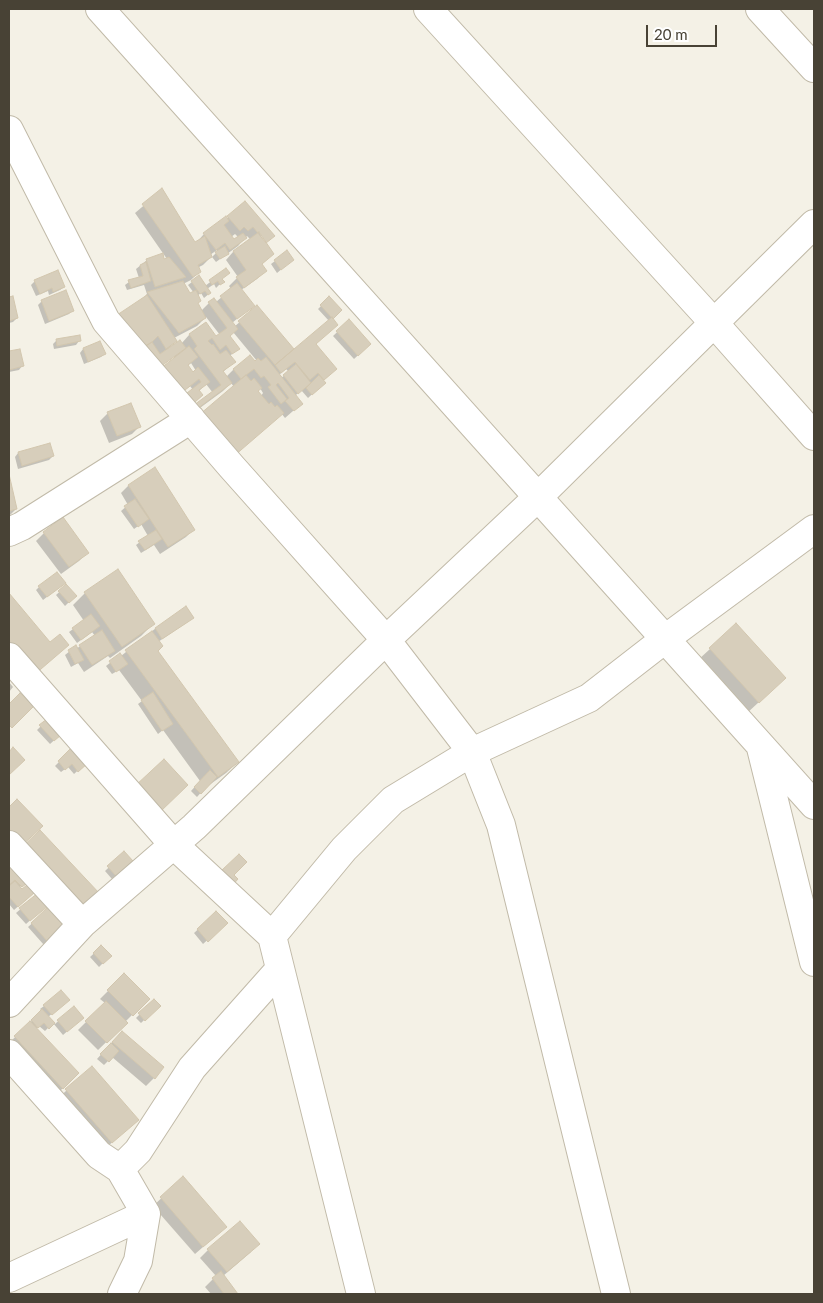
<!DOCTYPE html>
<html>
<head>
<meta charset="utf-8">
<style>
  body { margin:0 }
  #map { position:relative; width:823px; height:1303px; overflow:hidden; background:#f4f1e6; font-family:Lato,sans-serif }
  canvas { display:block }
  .frame { position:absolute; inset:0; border:10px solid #484235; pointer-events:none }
  .scale { position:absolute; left:646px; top:25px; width:71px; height:22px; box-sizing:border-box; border:2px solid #484235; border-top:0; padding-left:6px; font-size:15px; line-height:18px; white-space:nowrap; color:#484235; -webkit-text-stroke:4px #fff; paint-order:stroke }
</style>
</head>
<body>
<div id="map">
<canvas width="823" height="1303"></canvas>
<div class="frame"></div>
<div class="scale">20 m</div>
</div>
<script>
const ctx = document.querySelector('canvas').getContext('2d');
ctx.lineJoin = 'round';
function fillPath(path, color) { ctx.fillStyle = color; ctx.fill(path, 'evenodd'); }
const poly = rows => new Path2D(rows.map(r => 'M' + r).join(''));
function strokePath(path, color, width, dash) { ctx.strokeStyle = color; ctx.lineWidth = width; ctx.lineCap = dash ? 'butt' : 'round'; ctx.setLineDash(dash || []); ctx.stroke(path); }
fillPath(poly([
  [162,190,195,244,204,234,226,219,245,203,265,244,273,254,261,265,265,271,257,279,241,290,249,309,232,323,234,327,257,307,294,351,329,321,318,309,329,298,341,310,332,319,315,345,336,369,323,381,324,383,308,398,301,390,295,396,301,404,285,418,281,413,234,387,231,383,223,391,189,416,213,393,206,384,199,391,202,395,194,403,180,401,193,390,190,386,171,401,175,358,174,356,138,352,140,301,147,294,144,285,127,290,125,285,129,282,139,278,136,269,147,260,163,260,167,259,135,213],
  [235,234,239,238,234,241,231,237],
  [247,236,251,240,233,252,226,260,238,277,229,286,231,289,216,302,209,303,201,311,197,304,197,296,201,293,204,298,210,293,207,289,214,284,216,288,219,285,223,282,221,279,226,270,205,286,192,282,188,285,194,293,189,295,183,284,191,280,199,272,197,268,203,265,211,257,210,255,217,250,218,251,212,257,216,262,238,246],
  [206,317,220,335,216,338,205,323,189,335,181,344,170,349,169,348,176,340,174,338,197,326],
  [233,332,257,361,234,369,226,377,223,372,234,362,230,356,238,348,229,337],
  [191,363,196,371,193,374,187,366],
  [286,369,289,372,281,378,279,375],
  [260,388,263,393,261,396,257,391],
  [275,261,289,263,277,273,271,264],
  [35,281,64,287,60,290,49,295,48,291,36,296,31,285],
  [12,297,17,318,13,322,9,323,9,298],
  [42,301,73,310,69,314,45,324,38,305],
  [349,321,370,344,354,359,333,336],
  [57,340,79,341,76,345,54,349,53,344],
  [99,343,104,354,101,357,84,364,80,353,83,349],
  [19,350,22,366,19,370,9,372,9,353],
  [108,413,140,426,132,434,109,443,100,421],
  [18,453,53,456,49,460,18,469,15,457],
  [9,479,16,509,9,516],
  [129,485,194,529,186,537,160,554,154,545,141,553,136,545,148,536,141,524,134,529,121,511,128,505,121,493],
  [44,533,87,553,79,561,61,574,36,541],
  [66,586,75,596,65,606,56,595],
  [39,587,60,587,43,600,36,590],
  [85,593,153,624,141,636,110,658,108,656,84,672,78,663,71,667,65,655,75,647,76,649,95,636,92,632,77,643,69,632,84,621,73,605],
  [189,621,158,642,157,651,238,762,226,773,205,788,197,797,191,791,200,781,163,730,158,734,138,704,142,701,119,670,112,674,106,666,120,655,121,656,156,628],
  [710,649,772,690,746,714,698,660],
  [9,682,13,687,9,692],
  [47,720,60,735,50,744,37,730],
  [72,749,86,763,74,774,68,767,61,772,55,766],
  [124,853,131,861,112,879,105,871],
  [11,867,24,883,19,888,29,897,14,910,9,904,9,869],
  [37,895,43,909,26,924,16,913],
  [48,909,64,926,44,945,28,927],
  [216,913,226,923,203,944,194,933],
  [101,947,110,956,99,967,90,957],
  [124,975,148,999,125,1022,126,1023,98,1050,78,1030,105,1003,100,999],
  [154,1000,159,1006,141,1023,136,1018],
  [64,1004,48,1017,55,1024,74,1007,79,1021,63,1035,53,1023,45,1031,39,1026,36,1029,78,1073,55,1096,9,1043,42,1011,40,1009,44,1006],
  [114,1040,154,1078,146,1086,112,1057,104,1065,97,1059],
  [92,1067,125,1131,99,1154,54,1102],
  [183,1178,218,1234,195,1254,153,1206],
  [208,1250,251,1252,223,1276,236,1294,211,1294,205,1287,216,1276,200,1258]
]), '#0003');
const building = poly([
  [162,188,195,242,205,236,212,257,198,265,201,272,193,277,142,204,162,188],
  [245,201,275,236,266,243,253,227,248,231,244,227,240,231,227,216,245,201],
  [226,216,229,221,224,225,234,239,243,233,247,238,230,250,225,243,216,250,203,233,226,216],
  [259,232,274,254,262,264,267,271,244,288,236,277,246,270,233,251,259,232],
  [225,246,229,254,220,259,215,252,225,246],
  [287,250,294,260,281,270,274,260,287,250],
  [163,253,164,259,169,257,186,277,155,287,146,259,163,253],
  [146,262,151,281,131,288,128,280,143,276,140,265,146,262],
  [226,268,230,273,222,279,225,282,220,285,218,281,212,285,209,280,226,268],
  [58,270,65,287,53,292,52,288,40,294,34,280,58,270],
  [199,275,211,293,208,295,205,291,200,294,191,281,199,275],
  [183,281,190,293,196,290,201,301,198,303,206,318,179,333,147,292,183,281],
  [237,283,255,306,237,319,220,296,237,283],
  [66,290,74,311,49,321,41,300,66,290],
  [147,295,177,341,166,349,158,336,152,342,140,349,117,315,147,295],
  [13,296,18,318,9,321,9,297,13,296],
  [329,296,342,310,333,319,320,305,329,296],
  [214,298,238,329,230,336,240,349,232,354,226,345,220,350,212,338,208,341,212,345,213,344,220,354,226,350,236,362,223,371,232,383,197,409,194,405,221,385,194,349,197,346,189,334,206,322,216,336,227,328,208,302,214,298],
  [257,305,294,349,275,365,238,321,257,305],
  [332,317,338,325,316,344,337,369,324,380,318,373,310,380,295,362,281,373,275,365,332,317],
  [349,319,371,344,358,356,336,331,349,319],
  [80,335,81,341,57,346,56,339,80,335],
  [180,340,186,348,156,370,142,349,152,342,160,354,180,340],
  [100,341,106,354,88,362,83,348,100,341],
  [189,346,198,357,188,365,193,372,198,367,210,382,199,390,203,395,195,402,187,393,201,382,199,379,180,394,160,369,189,346],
  [20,349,24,366,9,370,9,351,20,349],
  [250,355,255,361,258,358,261,361,266,357,303,404,294,411,285,401,289,398,278,383,276,385,287,399,281,404,268,387,271,385,264,376,261,378,254,369,241,379,233,369,250,355],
  [296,364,311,383,298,394,283,375,296,364],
  [246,375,251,381,254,378,262,388,258,391,269,404,271,402,275,407,277,405,284,413,234,456,199,415,246,375],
  [319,375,326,383,312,395,306,388,319,375],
  [131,403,141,427,117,436,107,412,131,403],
  [50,443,54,456,22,466,18,452,50,443],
  [155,467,195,530,168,547,128,485,155,467],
  [9,474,17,509,9,511,9,474],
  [135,499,149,519,138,527,124,506,135,499],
  [63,517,89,553,69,567,43,532,63,517],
  [156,530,162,539,145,550,138,541,156,530],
  [118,569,155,624,122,647,84,592,118,569],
  [57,572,66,583,47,597,38,586,57,572],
  [66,584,77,596,69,603,58,591,66,584],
  [9,593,50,642,60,634,69,645,34,675,9,644,9,593],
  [186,606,194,618,162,639,155,628,186,606],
  [91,614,100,626,81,640,72,628,91,614],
  [736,623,786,678,759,703,709,648,736,623],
  [102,630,115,651,92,665,79,645,102,630],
  [152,631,163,646,158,651,239,762,218,777,125,650,152,631],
  [76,645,84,660,75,664,68,650,76,645],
  [120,653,128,664,116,672,109,661,120,653],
  [153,692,173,724,162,731,141,700,153,692],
  [20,693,34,706,12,728,9,725,9,704,20,693],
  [47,719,61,735,54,741,39,725,47,719],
  [13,747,25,760,9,775,9,752,13,747],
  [72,747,88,763,78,772,72,764,65,770,58,761,72,747],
  [164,759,188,785,160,812,135,786,164,759],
  [210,770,217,777,201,794,194,787,210,770],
  [17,799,43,826,18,849,9,839,9,807,17,799],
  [40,830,100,894,79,913,19,850,40,830],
  [124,851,133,861,116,876,107,866,124,851],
  [239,854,247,862,234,875,238,879,230,888,221,879,226,874,222,870,239,854],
  [11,866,26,884,22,887,15,880,9,885,9,868,11,866],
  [15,881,22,889,27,885,34,893,18,907,9,897,9,886,15,881],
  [38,893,48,906,30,921,19,908,38,893],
  [48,907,65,926,48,942,31,923,48,907],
  [216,911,228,923,208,942,197,929,216,911],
  [101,945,112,956,103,964,93,953,101,945],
  [124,973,150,999,133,1016,107,990,124,973],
  [61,990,70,1000,52,1015,43,1005,61,990],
  [154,999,161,1006,145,1021,138,1013,154,999],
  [106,1001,128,1023,107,1043,85,1021,106,1001],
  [74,1006,84,1018,67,1032,57,1020,74,1006],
  [42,1009,55,1023,49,1029,44,1023,38,1028,31,1020,42,1009],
  [30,1021,79,1073,63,1089,14,1036,30,1021],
  [122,1031,164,1067,155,1079,112,1042,122,1031],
  [111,1043,119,1051,109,1062,100,1054,111,1043],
  [92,1066,139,1120,112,1143,65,1089,92,1066],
  [183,1176,227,1227,203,1247,160,1197,183,1176],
  [240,1221,260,1244,227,1272,207,1249,240,1221],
  [221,1271,238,1294,224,1294,212,1278,221,1271]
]);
fillPath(building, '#d7cebb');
strokePath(building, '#d2c6ae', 1);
const minor = poly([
  [100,9,814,805],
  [428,9,714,323,814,436],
  [760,9,814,68],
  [9,130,106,321,231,466,386,640,472,752,501,825,616,1294],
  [9,532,22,526,191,419],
  [9,657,174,845,272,936,361,1294],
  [761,748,814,962],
  [9,845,82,924],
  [272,936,344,849,393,800,472,752,589,698,665,639,814,529],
  [9,1003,82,924,194,827,386,640,538,497,814,224],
  [9,1054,99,1155,120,1169,146,1214,138,1261,122,1294],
  [120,1169,138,1151,192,1068,280,969],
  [9,1278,146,1214]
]);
strokePath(minor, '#c1baa8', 30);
strokePath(minor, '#fff', 28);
</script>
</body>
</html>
